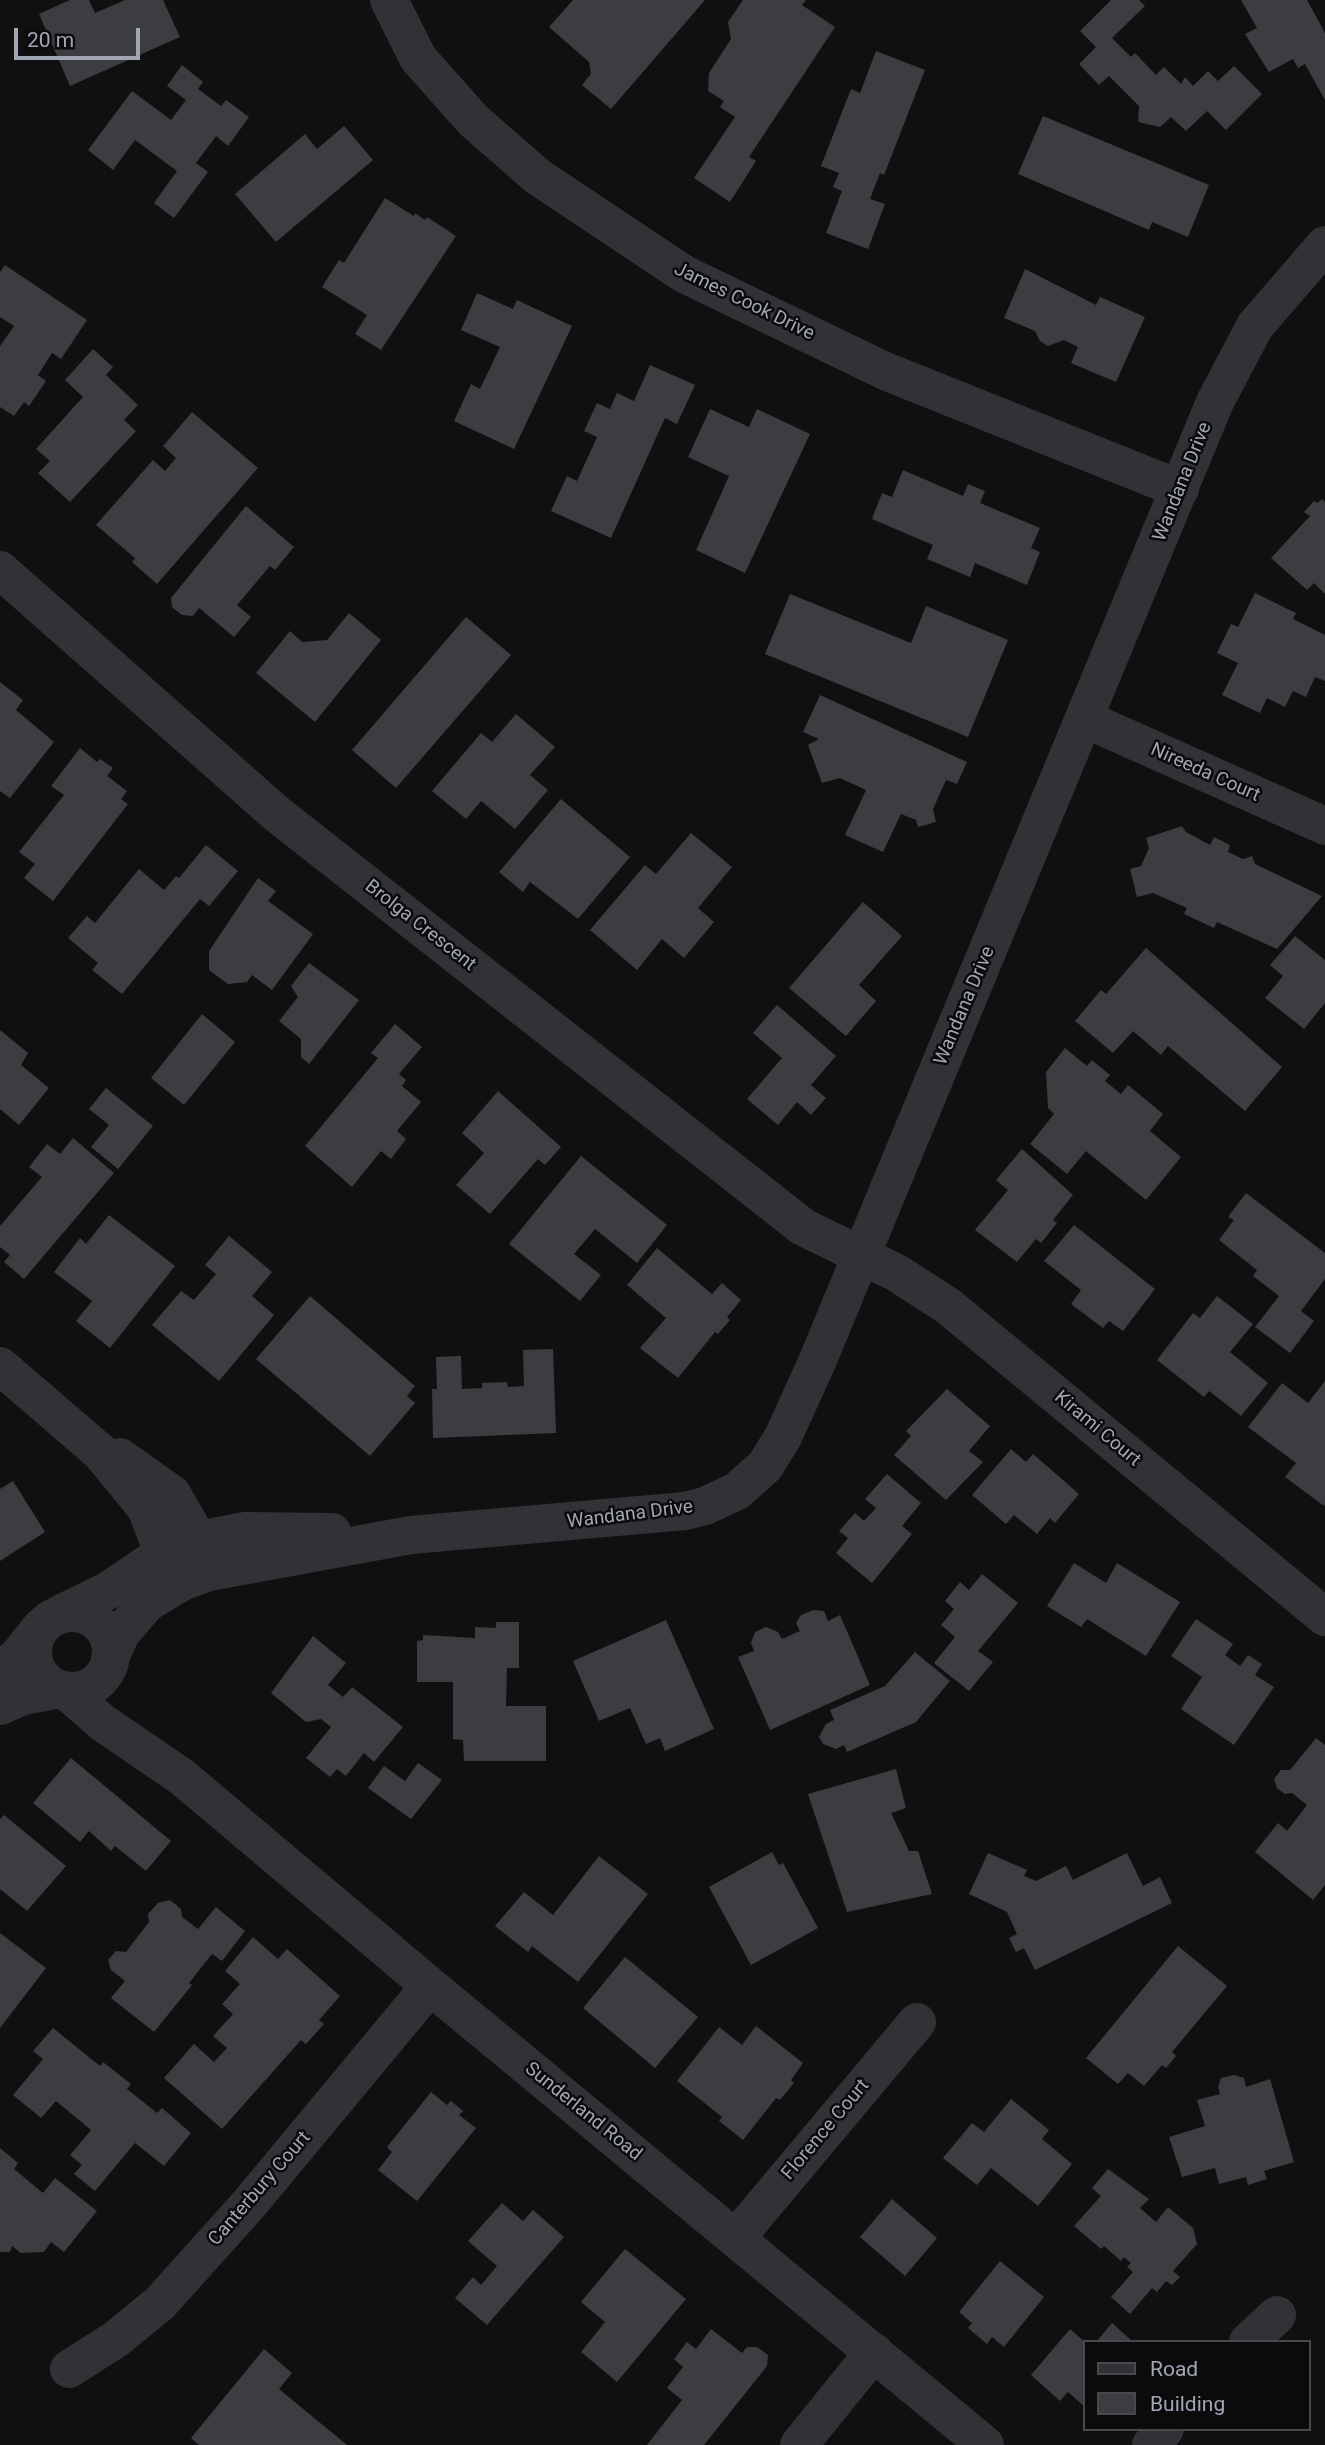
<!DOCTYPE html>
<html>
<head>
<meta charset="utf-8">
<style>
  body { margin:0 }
  #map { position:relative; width:1325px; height:2445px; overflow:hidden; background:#101011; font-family:Roboto,sans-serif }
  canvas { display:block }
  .legend { position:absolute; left:1083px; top:2340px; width:228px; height:91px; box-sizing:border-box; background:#0b0b0c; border:2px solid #47494f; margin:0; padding:9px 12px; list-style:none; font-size:21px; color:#a0a6b3 }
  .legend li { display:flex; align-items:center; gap:14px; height:35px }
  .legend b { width:35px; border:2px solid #47494f }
  .scale { position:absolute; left:14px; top:28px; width:126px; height:32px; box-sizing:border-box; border:4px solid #a0a6b3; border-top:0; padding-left:9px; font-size:21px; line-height:24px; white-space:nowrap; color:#a0a6b3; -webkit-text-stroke:5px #0b0b0c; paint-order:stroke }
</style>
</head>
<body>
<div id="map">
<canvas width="1325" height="2445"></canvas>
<ul class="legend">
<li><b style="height:9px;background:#313236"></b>Road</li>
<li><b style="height:19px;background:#3c3d41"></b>Building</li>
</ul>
<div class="scale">20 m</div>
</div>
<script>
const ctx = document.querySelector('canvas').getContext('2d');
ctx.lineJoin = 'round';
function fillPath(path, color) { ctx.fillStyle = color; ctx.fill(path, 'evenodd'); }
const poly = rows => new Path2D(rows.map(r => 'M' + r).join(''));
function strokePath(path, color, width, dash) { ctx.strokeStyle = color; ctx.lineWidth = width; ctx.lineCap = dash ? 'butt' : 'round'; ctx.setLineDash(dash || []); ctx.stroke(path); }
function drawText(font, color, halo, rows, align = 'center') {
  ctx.font = font + ' Roboto,sans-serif'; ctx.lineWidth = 5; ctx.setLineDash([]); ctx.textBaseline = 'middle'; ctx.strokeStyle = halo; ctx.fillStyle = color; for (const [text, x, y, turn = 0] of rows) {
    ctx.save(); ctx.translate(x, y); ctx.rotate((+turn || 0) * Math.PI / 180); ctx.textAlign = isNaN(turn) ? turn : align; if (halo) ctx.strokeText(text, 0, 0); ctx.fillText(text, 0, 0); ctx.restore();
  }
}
fillPath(poly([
  [70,0,89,0,95,13,125,0,163,0,180,37,70,86,39,14],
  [573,0,705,0,611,109,582,85,591,74,589,62,549,27],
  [743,0,806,0,802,5,835,27,749,157,756,161,730,202,694,178,735,117,720,107,724,101,708,91,709,73,731,39,728,22],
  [1111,0,1139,0,1145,6,1112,38,1131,57,1135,53,1156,75,1164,67,1181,84,1185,77,1193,86,1208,71,1218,81,1234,66,1262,94,1226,130,1207,111,1186,131,1171,117,1160,127,1138,122,1139,106,1109,76,1099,85,1079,64,1096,47,1080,31],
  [1241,0,1307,0,1325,33,1325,100,1305,64,1298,68,1293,59,1269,72,1245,34,1257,28],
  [876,51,925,70,884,175,880,173,870,199,885,204,868,249,826,233,842,191,833,187,839,173,821,166,851,89,860,93],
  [182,65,203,82,198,89,221,106,226,100,249,117,228,146,216,136,196,163,208,172,174,218,154,203,177,171,135,140,113,170,88,150,132,91,171,120,186,100,167,86],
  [1043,116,1209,185,1188,237,1152,222,1149,230,1018,174],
  [344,126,373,160,276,242,235,194,305,134,317,149],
  [385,198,414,216,415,213,425,220,427,217,456,236,381,350,355,334,367,315,322,287,339,260,344,263],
  [5,265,87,320,61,359,52,353,38,375,46,381,29,406,24,402,14,416,0,407,0,346,14,326,0,317,0,272],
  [1025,269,1096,305,1100,297,1145,317,1116,382,1071,363,1078,347,1064,340,1048,346,1040,341,1035,331,1004,318],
  [477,293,513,309,517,300,572,326,514,449,454,421,471,384,480,389,500,347,461,330],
  [93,349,113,367,106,375,138,405,124,420,136,431,70,502,38,473,50,461,36,449,83,397,65,380],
  [650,365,695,385,677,424,665,418,611,538,551,511,567,476,577,481,597,437,584,431,597,403,610,409,617,393,634,401],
  [710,409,749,427,757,409,810,434,745,573,696,550,729,476,688,457],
  [192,412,258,468,157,584,132,562,135,558,96,525,153,460,165,471,176,458,163,446],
  [903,470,963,496,968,484,985,491,980,503,1040,528,1031,548,1040,552,1027,585,975,563,970,577,927,559,933,545,872,519,882,493,892,497],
  [1322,499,1325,502,1325,594,1314,583,1307,590,1271,558,1310,516,1304,512,1314,501,1317,503],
  [246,506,294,547,275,570,270,566,237,605,251,617,234,637,199,608,193,616,182,615,172,607,171,598],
  [1255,593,1296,613,1293,619,1325,635,1325,681,1315,677,1306,697,1293,691,1285,707,1267,698,1260,713,1222,695,1238,663,1217,653,1231,624,1238,627],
  [790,594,911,643,926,606,1008,640,968,737,765,654],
  [349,613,381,640,315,722,256,673,290,631,302,642,327,640],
  [466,617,511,655,396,788,352,750],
  [0,682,23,700,16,710,54,742,10,798,0,791],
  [820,695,967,762,957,784,946,780,933,809,936,822,918,827,916,820,901,814,883,852,845,835,866,790,840,778,822,783,808,745,819,739,803,732],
  [516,714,555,747,530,775,548,790,515,829,481,801,466,819,432,791,481,733,492,742],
  [80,748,97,762,100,759,113,768,107,776,127,791,121,799,128,804,53,901,24,878,35,864,19,852,64,795,51,786],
  [561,799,630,857,578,919,530,882,523,892,499,872],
  [1182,826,1186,832,1210,845,1214,837,1230,845,1228,852,1243,859,1252,856,1255,864,1322,896,1277,949,1217,922,1214,928,1184,914,1187,908,1153,893,1137,897,1130,869,1141,866,1149,848,1146,838],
  [691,833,732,867,698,908,714,922,684,958,662,939,637,970,590,930,645,865,656,874],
  [206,845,238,871,209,906,200,899,122,994,92,970,98,963,68,938,87,916,95,923,139,869,164,890,176,876,179,878],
  [258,878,276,891,268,901,313,934,272,990,252,975,247,982,228,984,209,970,209,951],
  [863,902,902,936,859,985,876,1001,846,1036,789,988],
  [1295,936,1325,960,1325,1003,1304,1029,1265,998,1283,976,1270,965],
  [1146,948,1282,1067,1245,1111,1168,1046,1161,1055,1133,1031,1113,1053,1075,1021,1101,990,1106,994],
  [309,963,359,1000,309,1064,301,1057,301,1039,279,1021,298,997,291,986],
  [777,1005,836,1056,811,1085,826,1098,811,1115,797,1102,778,1125,747,1099,782,1058,753,1033],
  [202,1014,235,1042,184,1105,151,1078],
  [395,1024,422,1047,399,1074,406,1080,402,1086,421,1102,397,1131,406,1139,391,1159,381,1151,352,1187,305,1146,378,1058,371,1053],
  [0,1030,28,1053,21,1065,49,1088,19,1125,0,1109],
  [1065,1048,1087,1066,1092,1060,1110,1075,1105,1081,1121,1094,1128,1085,1163,1114,1150,1131,1181,1157,1146,1200,1086,1151,1067,1174,1030,1144,1054,1114,1048,1108,1046,1072],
  [106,1088,153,1126,118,1169,91,1147,109,1125,89,1109],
  [498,1091,561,1147,545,1165,538,1159,490,1214,456,1185,484,1153,462,1133],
  [73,1138,114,1173,24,1279,4,1262,10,1255,0,1247,0,1226,42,1177,29,1167,47,1144,60,1154],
  [1022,1149,1073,1195,1053,1220,1057,1223,1041,1243,1036,1239,1017,1262,975,1230,1008,1190,996,1180],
  [581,1156,667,1225,637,1263,595,1229,574,1254,601,1275,580,1301,509,1244],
  [1246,1193,1325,1253,1325,1279,1301,1311,1314,1321,1290,1353,1255,1327,1279,1296,1253,1276,1257,1270,1219,1240,1234,1220,1228,1217],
  [109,1215,175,1266,110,1348,76,1321,92,1301,54,1272,80,1238,86,1244],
  [1074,1225,1155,1289,1123,1331,1109,1321,1103,1328,1071,1304,1081,1290,1044,1261],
  [229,1236,272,1272,252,1296,274,1315,219,1381,152,1325,181,1291,194,1300,216,1274,205,1265],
  [657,1248,712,1294,722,1283,741,1300,727,1317,730,1320,718,1334,715,1332,678,1378,640,1348,666,1318,627,1285],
  [310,1296,415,1386,407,1396,415,1403,370,1456,256,1359],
  [1217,1296,1253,1324,1230,1352,1268,1383,1241,1416,1209,1391,1204,1397,1157,1360,1193,1313,1200,1318],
  [553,1349,556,1433,433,1438,432,1389,437,1389,436,1357,461,1356,462,1389,482,1388,482,1383,507,1382,508,1387,524,1386,523,1350],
  [1325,1381,1325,1504,1324,1506,1285,1477,1296,1463,1248,1427,1282,1383,1308,1403],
  [947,1389,990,1426,969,1451,983,1462,946,1500,894,1455,911,1436,906,1431],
  [1011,1449,1026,1462,1033,1454,1079,1494,1055,1523,1050,1518,1037,1534,1014,1515,1006,1524,972,1495],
  [887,1474,921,1503,902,1526,912,1534,872,1583,836,1553,848,1538,839,1531,855,1513,864,1521,876,1508,865,1499],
  [13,1481,45,1532,0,1561,0,1489],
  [1074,1563,1106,1583,1117,1563,1180,1602,1146,1656,1087,1619,1081,1627,1047,1606],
  [982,1574,1018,1603,978,1651,993,1662,969,1691,934,1663,955,1637,941,1625,954,1609,945,1601,960,1582,969,1590],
  [813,1610,824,1611,828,1621,840,1615,870,1685,770,1730,738,1657,754,1651,751,1643,755,1632,766,1627,778,1632,782,1639,800,1631,796,1623,801,1615],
  [1196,1619,1233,1644,1225,1655,1240,1666,1248,1655,1262,1664,1255,1675,1274,1687,1234,1745,1181,1709,1202,1677,1171,1656],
  [666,1620,714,1729,665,1751,660,1738,646,1744,630,1708,599,1721,573,1661],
  [496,1622,519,1622,519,1668,507,1668,506,1706,546,1706,546,1761,464,1761,463,1740,453,1739,453,1682,417,1682,417,1641,423,1640,423,1635,475,1638,475,1627,496,1628],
  [313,1636,346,1663,328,1685,343,1697,352,1687,403,1727,374,1762,364,1753,346,1776,337,1769,330,1777,306,1758,331,1727,321,1719,306,1722,271,1693],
  [915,1652,950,1681,916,1722,847,1752,844,1745,836,1749,823,1744,819,1737,826,1724,834,1720,830,1710,885,1686],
  [1316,1738,1325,1745,1325,1885,1313,1900,1255,1852,1278,1823,1287,1831,1307,1805,1292,1793,1285,1794,1277,1788,1274,1779,1281,1770,1290,1770],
  [71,1758,171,1841,146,1871,115,1846,111,1851,89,1831,80,1842,33,1803],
  [418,1763,442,1780,411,1819,368,1788,384,1766,405,1781],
  [896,1769,906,1808,891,1813,909,1851,918,1851,932,1894,847,1912,808,1794],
  [4,1815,66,1866,27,1911,0,1889,0,1819],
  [772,1852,779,1865,783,1863,818,1928,751,1965,709,1887],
  [988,1853,1027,1870,1024,1876,1036,1881,1066,1866,1073,1880,1127,1853,1143,1886,1160,1877,1172,1903,1035,1970,1024,1948,1016,1952,1009,1938,1017,1934,1007,1912,969,1894],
  [599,1856,648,1894,578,1982,532,1946,528,1952,495,1926,524,1892,553,1915],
  [170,1900,181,1909,182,1917,198,1929,216,1907,245,1931,222,1961,212,1954,189,1983,192,1985,154,2032,111,1998,125,1981,111,1970,108,1960,116,1951,126,1952,149,1922,148,1914,158,1903],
  [0,1933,46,1968,0,2028],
  [253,1937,278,1959,287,1949,340,1996,319,2020,324,2024,306,2044,301,2040,222,2129,164,2078,194,2044,214,2062,227,2048,213,2036,233,2014,222,2004,240,1984,225,1971],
  [1178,1946,1227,1986,1172,2052,1176,2056,1166,2068,1162,2065,1144,2086,1128,2073,1118,2084,1086,2058],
  [625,1957,698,2017,655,2068,583,2008],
  [756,2026,803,2063,791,2080,794,2083,780,2100,776,2098,743,2140,719,2121,722,2117,677,2081,719,2027,742,2045],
  [53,2028,100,2066,103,2062,131,2084,127,2089,157,2113,162,2108,191,2133,164,2166,135,2143,95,2191,74,2174,82,2165,70,2155,91,2130,56,2101,41,2118,13,2095,43,2059,33,2051],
  [1234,2075,1244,2078,1246,2087,1270,2079,1294,2162,1264,2171,1267,2179,1248,2185,1246,2177,1219,2184,1215,2168,1182,2177,1169,2137,1205,2126,1197,2100,1220,2094,1218,2087,1221,2078],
  [431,2092,447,2105,451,2101,463,2111,459,2115,476,2128,417,2201,378,2170,392,2152,387,2147],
  [1011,2099,1049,2130,1042,2139,1072,2164,1038,2206,991,2168,977,2185,943,2158,972,2123,984,2132],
  [0,2148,18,2163,14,2169,43,2193,55,2178,97,2211,64,2252,51,2242,44,2252,21,2253,12,2246,10,2252,0,2252],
  [1108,2169,1149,2199,1140,2208,1156,2222,1168,2207,1193,2228,1197,2244,1173,2271,1180,2277,1172,2285,1166,2281,1157,2292,1152,2288,1130,2314,1111,2297,1133,2272,1127,2267,1131,2263,1124,2257,1121,2261,1104,2246,1101,2249,1074,2226,1101,2196,1092,2188],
  [892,2199,937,2238,905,2276,860,2237],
  [502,2203,523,2221,533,2210,564,2237,487,2325,455,2298,473,2277,481,2285,497,2266,468,2241],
  [625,2249,686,2299,617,2382,581,2352,605,2322,581,2302],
  [1000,2261,1044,2297,1004,2347,992,2337,987,2344,968,2328,972,2323,959,2312],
  [1112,2323,1133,2342,1096,2342],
  [711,2329,742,2353,747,2347,757,2347,768,2355,767,2366,704,2445,647,2445,682,2400,667,2388,683,2367,674,2359,687,2342,696,2349],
  [1070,2329,1085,2342,1085,2407,1068,2392,1060,2401,1031,2375],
  [264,2349,292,2373,279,2389,347,2445,199,2445,191,2438]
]), '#3c3d41');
strokePath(poly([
  [389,0,418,58,473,120,537,176,684,274,885,371,1180,489],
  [0,570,277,814,803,1227,897,1273,948,1306,1325,1617],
  [1085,719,1325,826],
  [0,1366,100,1452,146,1508,163,1553,182,1569],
  [120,1457,172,1494,198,1539,195,1565],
  '33 1652a39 39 0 1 1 78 0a39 39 0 1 1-78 0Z',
  [58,1615,109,1590,165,1552,189,1542,245,1531,332,1532],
  [110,1658,121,1633,147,1603,182,1582,209,1572,411,1535,685,1511,705,1506,737,1491,765,1466,783,1437,817,1362,1215,402,1255,326,1325,245],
  [0,1670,17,1657,41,1627],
  [65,1690,103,1723,182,1777,430,1986,985,2445],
  [0,1706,23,1696,60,1689],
  [736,2238,917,2022],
  [1248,2342,1277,2315],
  [69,2369,116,2339,160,2303,249,2204,430,1986],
  [799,2445,874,2352],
  [1151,2445,1165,2429]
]), '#313236', 38);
drawText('19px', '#a0a6b3', '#0b0b0c', [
  ["James Cook Drive",744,302,26],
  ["Wandana Drive",1183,482,-68],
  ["Nireeda Court",1205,773,24],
  ["Brolga Crescent",420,926,38],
  ["Wandana Drive",965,1006,-67],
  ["Kirami Court",1097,1429,40],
  ["Wandana Drive",630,1515,-7],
  ["Sunderland Road",583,2112,39],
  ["Florence Court",826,2130,-50],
  ["Canterbury Court",260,2189,-49]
]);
</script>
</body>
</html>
